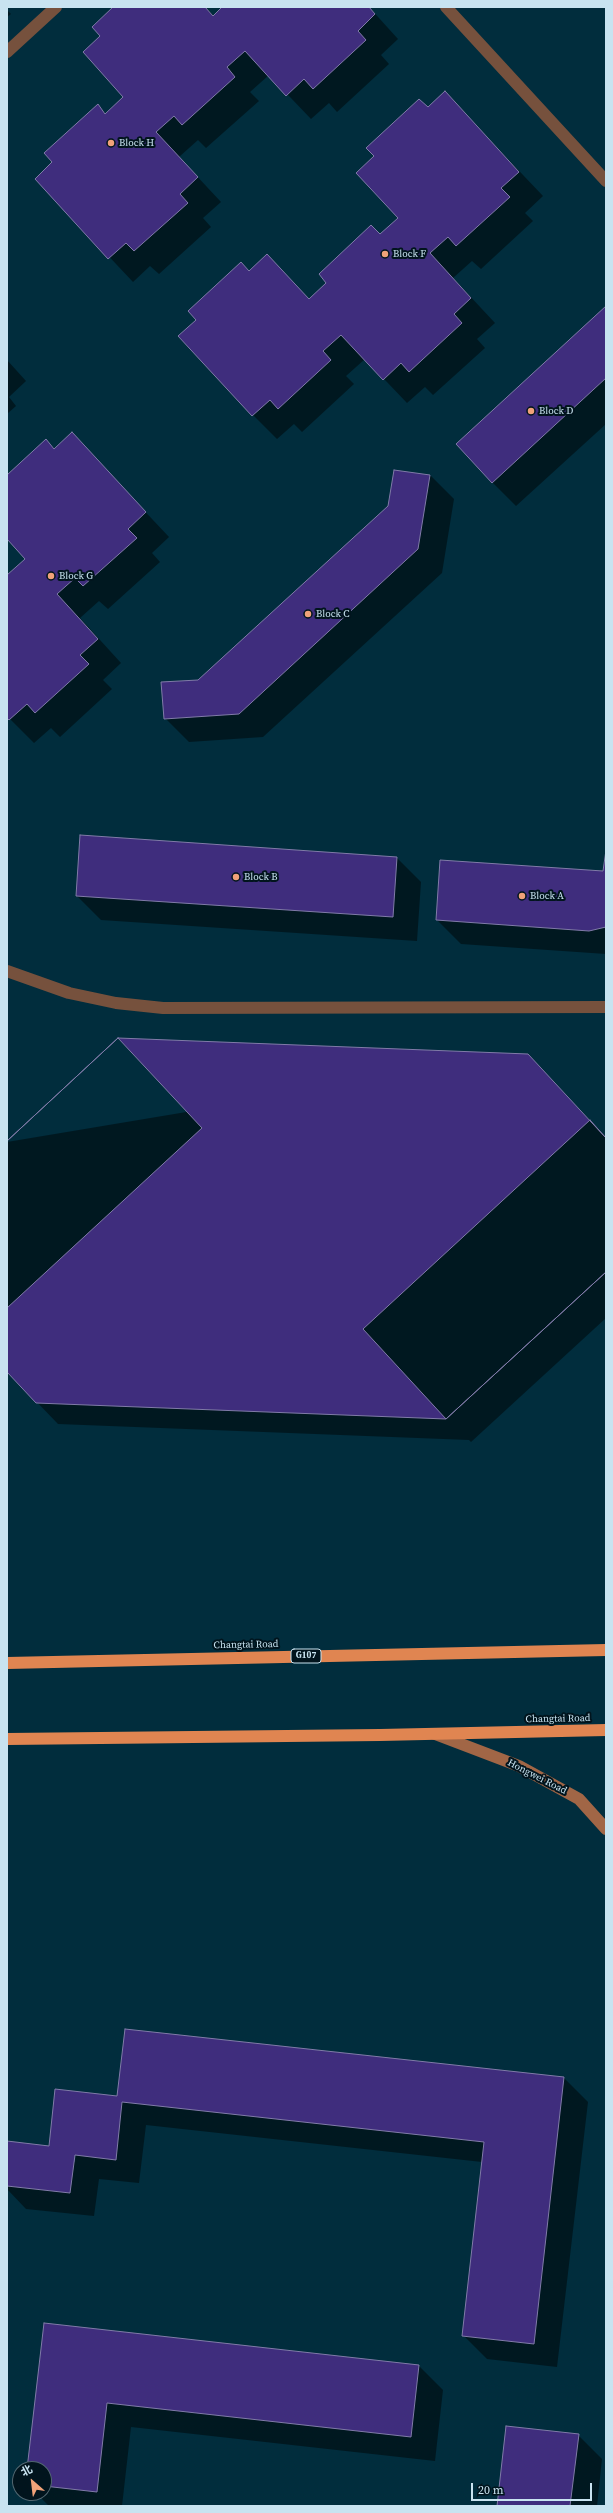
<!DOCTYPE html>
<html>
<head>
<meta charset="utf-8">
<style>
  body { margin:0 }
  #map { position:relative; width:613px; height:2513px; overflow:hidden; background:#012d3d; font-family:"Source Serif 4","Noto Sans SC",serif }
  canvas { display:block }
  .frame { position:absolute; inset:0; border:8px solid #c8e3f0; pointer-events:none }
  .north { position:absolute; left:12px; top:2461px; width:40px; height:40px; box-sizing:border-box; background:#01141d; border:1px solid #516771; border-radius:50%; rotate:332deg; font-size:11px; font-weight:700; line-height:16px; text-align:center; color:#c8e3f0 }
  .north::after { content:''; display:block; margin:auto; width:14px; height:18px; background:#f0a279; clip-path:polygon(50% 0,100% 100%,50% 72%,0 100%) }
  .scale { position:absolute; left:471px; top:2483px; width:121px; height:18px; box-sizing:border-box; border:2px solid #c8e3f0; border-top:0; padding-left:5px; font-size:12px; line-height:14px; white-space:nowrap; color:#c8e3f0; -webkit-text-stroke:3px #01141d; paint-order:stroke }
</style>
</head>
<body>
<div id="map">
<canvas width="613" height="2513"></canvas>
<div class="frame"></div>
<div class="north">北</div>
<div class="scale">20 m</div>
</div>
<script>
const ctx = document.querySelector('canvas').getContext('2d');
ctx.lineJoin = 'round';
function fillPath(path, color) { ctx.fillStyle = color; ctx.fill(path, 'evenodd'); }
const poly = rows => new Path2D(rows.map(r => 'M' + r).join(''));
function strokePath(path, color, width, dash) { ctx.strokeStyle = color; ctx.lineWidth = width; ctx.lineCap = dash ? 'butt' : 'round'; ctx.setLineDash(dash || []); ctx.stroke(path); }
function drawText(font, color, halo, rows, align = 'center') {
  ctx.font = font + ' "Source Serif 4",serif'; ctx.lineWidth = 4; ctx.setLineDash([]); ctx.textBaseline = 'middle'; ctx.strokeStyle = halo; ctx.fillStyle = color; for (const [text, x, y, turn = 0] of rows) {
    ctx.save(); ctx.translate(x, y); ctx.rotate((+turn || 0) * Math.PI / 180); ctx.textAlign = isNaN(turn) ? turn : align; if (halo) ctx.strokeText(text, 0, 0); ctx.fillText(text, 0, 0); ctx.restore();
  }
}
fillPath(poly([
  [115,7,205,7,214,16,224,7,369,7,398,39,381,55,389,64,337,112,329,103,311,119,269,75,250,92,259,101,206,148,198,140,179,157,221,202,203,218,211,227,159,274,150,266,133,282,36,179,54,162,98,106,106,114,125,98,101,36],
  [7,10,11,14,7,17],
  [445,93,543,196,525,213,533,221,481,269,472,261,453,278,495,323,477,339,485,348,433,395,425,387,407,403,365,359,346,376,354,384,302,432,294,424,277,439,253,415,249,272,267,256,310,300,399,218,428,109],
  [606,308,606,424,516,506,492,482],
  [7,360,26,381,9,397,16,406,7,414],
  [72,434,169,537,152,553,160,562,108,609,99,601,80,618,121,663,103,680,112,689,60,737,51,728,34,743,7,716,7,576,26,559,7,538,7,477,46,441,55,449],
  [430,475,454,499,442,573,263,737,189,742,165,718,199,681],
  [606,857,606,954,461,944,437,920,604,872],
  [397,858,421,882,417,941,101,920,77,896],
  [527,1055,606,1137,606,1318,471,1442,469,1440,58,1424,7,1371,7,1142],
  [125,2031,564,2078,588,2102,557,2367,487,2359,463,2335,482,2162,146,2125,139,2183,99,2179,94,2216,26,2209,7,2189,7,2149,50,2147,118,2097],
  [74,2150,76,2151,75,2162,73,2162],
  [45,2324,419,2366,443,2390,435,2461,131,2427,122,2506,49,2506,36,2493,44,2493,44,2469,28,2469],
  [578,2435,602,2459,597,2506,498,2506]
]), '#0007');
const building = poly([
  [113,7,205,7,213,16,222,7,369,7,375,14,358,31,366,40,313,89,304,79,286,96,245,51,227,67,235,77,182,125,174,116,156,132,198,177,180,194,188,203,134,251,126,243,108,259,35,179,52,162,44,153,98,104,105,114,123,97,83,52,100,36,92,27,113,7],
  [445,91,519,172,501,188,510,197,456,246,448,237,430,253,471,298,454,314,462,323,409,372,401,363,383,380,341,335,323,351,331,360,278,409,270,400,252,416,178,336,196,320,188,311,241,262,249,271,267,254,309,299,326,283,319,274,371,225,380,234,398,218,356,173,374,156,366,148,419,99,428,107,445,91],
  [606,306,606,378,492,483,456,444,606,306],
  [72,432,146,512,128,529,137,538,83,586,75,578,57,594,98,639,80,655,89,664,35,713,27,704,9,720,7,718,7,575,25,559,7,539,7,475,46,439,54,449,72,432],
  [394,470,430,475,418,549,239,714,164,719,161,682,198,680,388,506,394,470],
  [80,835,397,857,393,917,76,896,80,835],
  [606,850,606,927,589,931,436,920,440,860,603,871,606,850],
  [118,1038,528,1054,606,1138,606,1272,446,1419,36,1403,7,1372,7,1141,118,1038],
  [118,1038,202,1128,7,1308,7,1141,118,1038],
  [590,1120,606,1138,606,1272,446,1419,363,1329,590,1120],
  [125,2029,564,2077,534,2344,462,2336,484,2142,122,2102,116,2160,75,2155,70,2193,7,2186,7,2141,49,2146,55,2089,117,2096,125,2029],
  [44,2323,419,2365,411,2437,107,2403,97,2492,44,2486,44,2469,27,2469,44,2323],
  [506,2426,579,2434,570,2506,497,2506,506,2426]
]);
fillPath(building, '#3f2d7d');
strokePath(building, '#807ba8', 1);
strokePath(poly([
  [446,7,606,181],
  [7,52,56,7],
  [7,971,69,993,116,1003,163,1008,606,1007]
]), '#76513d', 12);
strokePath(poly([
  [435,1734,519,1766,579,1799,606,1829]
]), '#a16646', 12);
strokePath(poly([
  [7,1663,606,1650],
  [7,1739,380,1735,606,1730]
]), '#e08551', 12);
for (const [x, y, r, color] of [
  [111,143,4,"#f0a279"],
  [385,254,4,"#f0a279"],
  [531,411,4,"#f0a279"],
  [51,576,4,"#f0a279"],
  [308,614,4,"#f0a279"],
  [236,877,4,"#f0a279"],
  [522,896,4,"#f0a279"]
]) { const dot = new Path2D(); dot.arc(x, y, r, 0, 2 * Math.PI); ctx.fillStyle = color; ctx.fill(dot); strokePath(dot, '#01141d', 1.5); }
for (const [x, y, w] of [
  [306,1656,30]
]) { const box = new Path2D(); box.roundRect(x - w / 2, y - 7, w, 14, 3); ctx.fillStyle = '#01141d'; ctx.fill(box); strokePath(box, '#c8e3f0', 1); }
drawText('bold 9px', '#c8e3f0', null, [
  ["G107",306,1656]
]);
drawText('10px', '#c8e3f0', '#01141d', [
  ["Block H",119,143],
  ["Block F",393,254],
  ["Block D",539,411],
  ["Block G",59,576],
  ["Block C",316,614],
  ["Block B",244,877],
  ["Block A",530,896]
], 'left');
drawText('10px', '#c8e3f0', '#01141d', [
  ["Changtai Road",246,1645,-1],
  ["Changtai Road",558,1719,-1],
  ["Hongwei Road",537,1777,27]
]);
</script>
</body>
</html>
